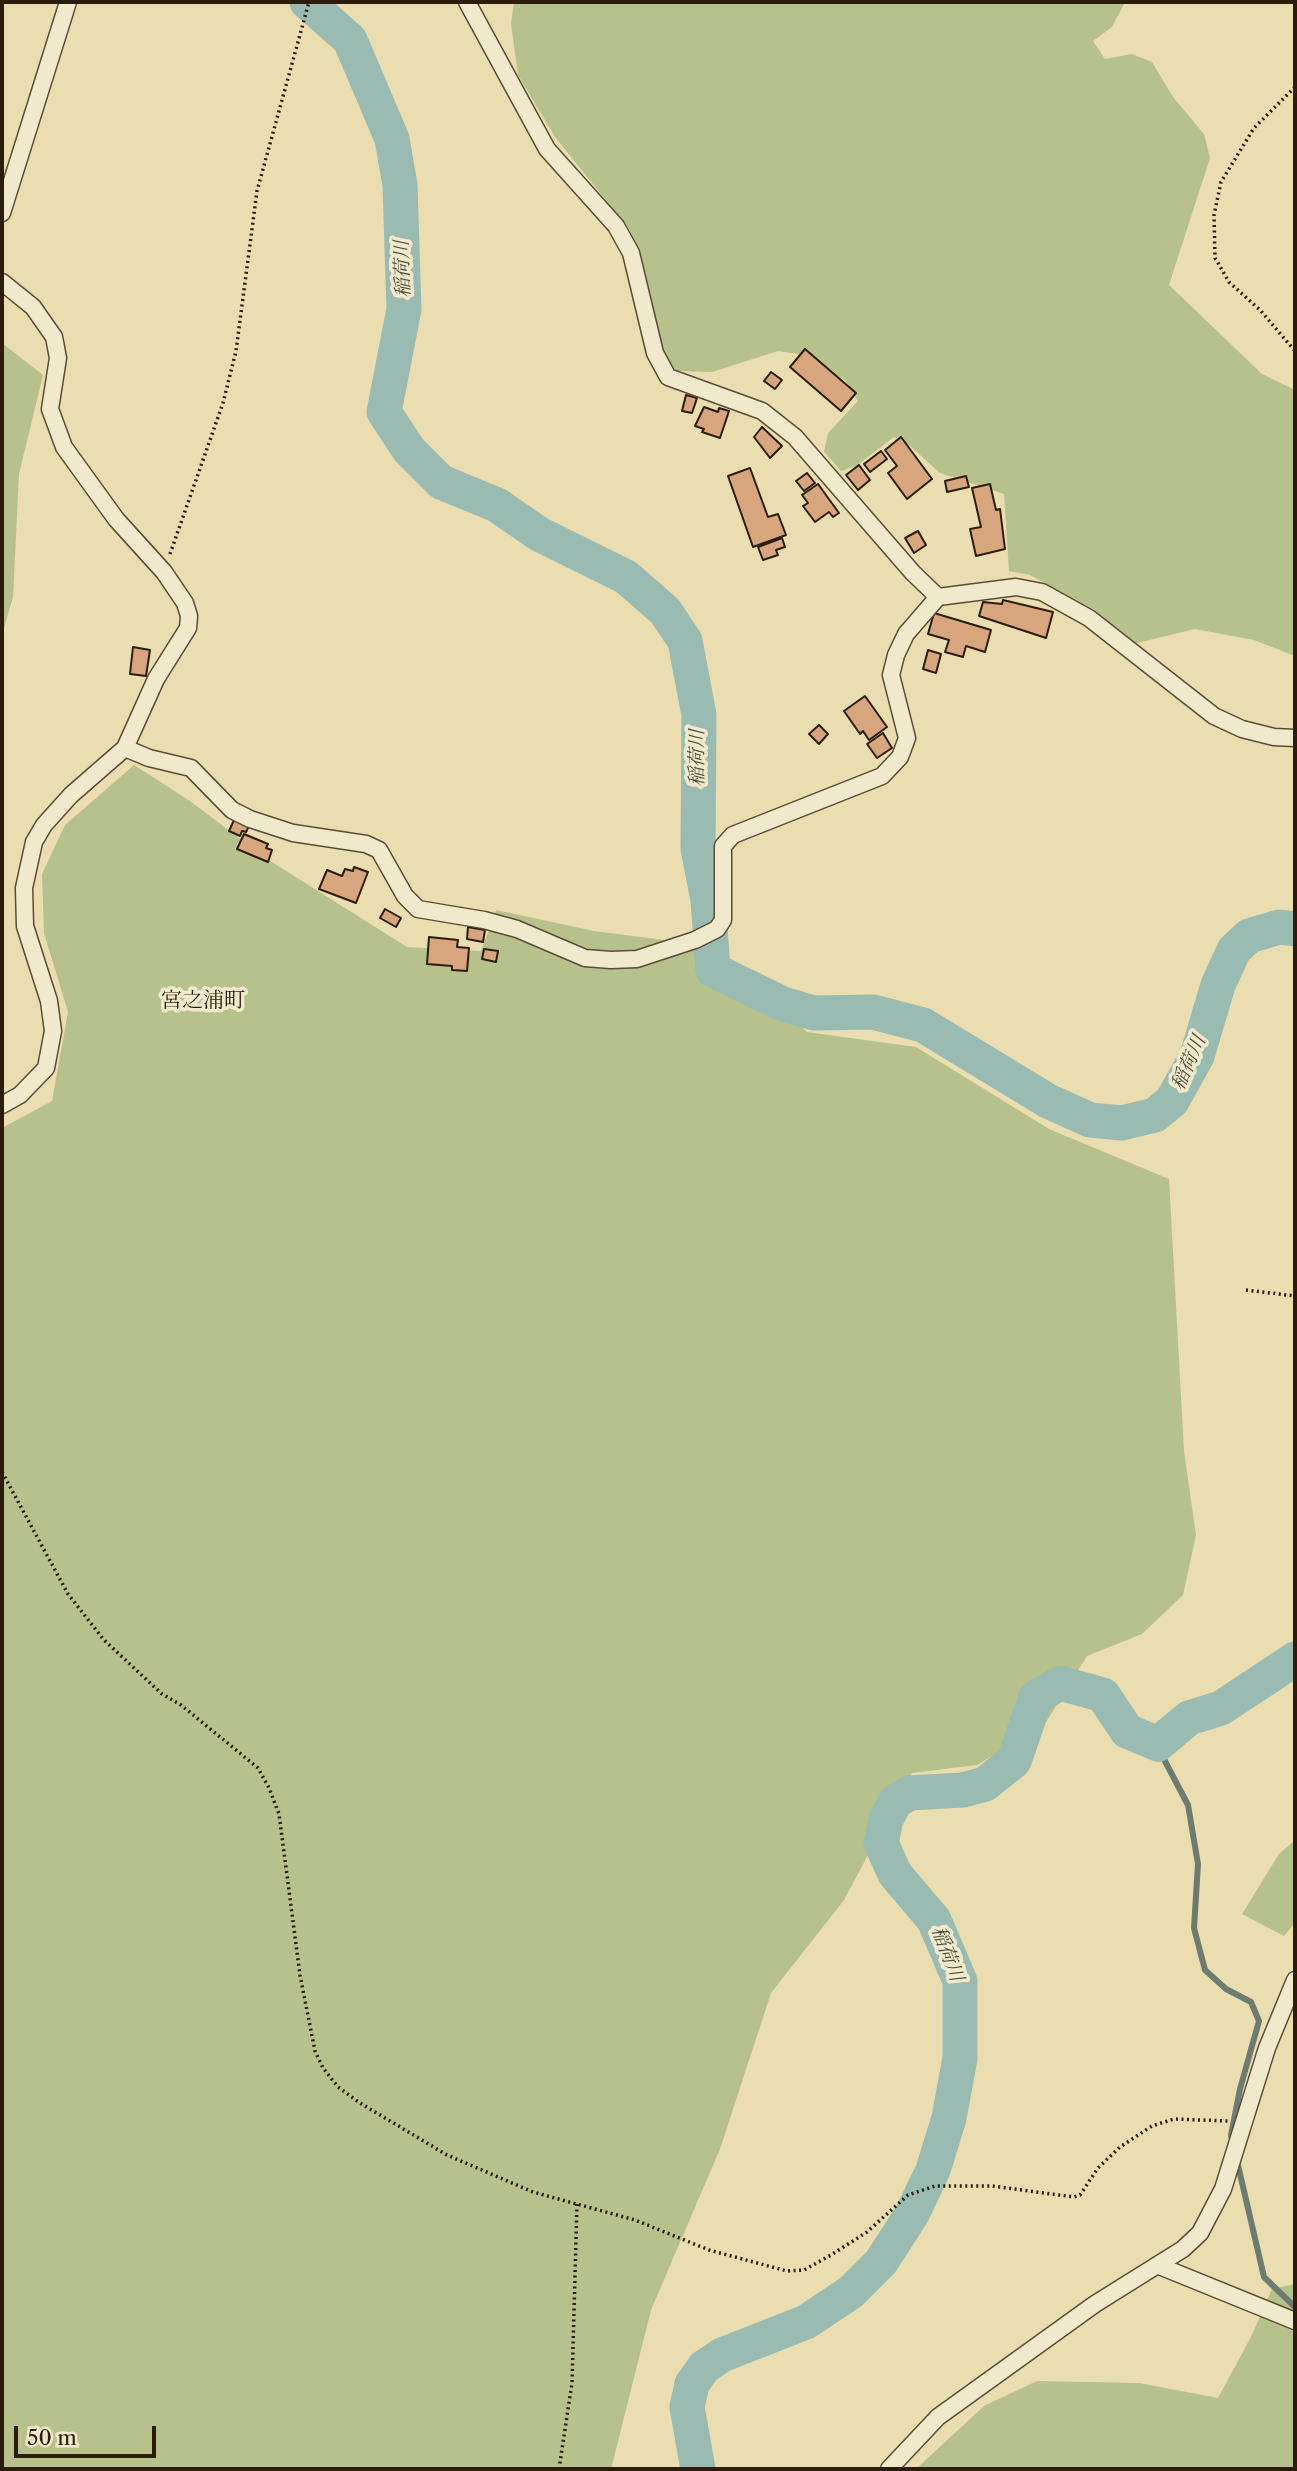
<!DOCTYPE html>
<html>
<head>
<meta charset="utf-8">
<style>
  body { margin:0 }
  #map { position:relative; width:1297px; height:2471px; overflow:hidden; background:#eaddb0; font-family:"Libre Caslon Text",serif }
  canvas { display:block }
  .frame { position:absolute; inset:0; border:4px solid #2b1c0c; pointer-events:none }
  .scale { position:absolute; left:14px; top:2426px; width:142px; height:32px; box-sizing:border-box; border:4px solid #2b1c0c; border-top:0; padding-left:9px; font-size:21px; line-height:24px; white-space:nowrap; color:#2b1c0c; -webkit-text-stroke:5px #f1e9cc; paint-order:stroke }
</style>
</head>
<body>
<div id="map">
<canvas width="1297" height="2471"></canvas>
<div class="frame"></div>
<div class="scale">50 m</div>
</div>
<script>
const ctx = document.querySelector('canvas').getContext('2d');
ctx.lineJoin = 'round';
function fillPath(path, color) { ctx.fillStyle = color; ctx.fill(path, 'evenodd'); }
const poly = rows => new Path2D(rows.map(r => 'M' + r).join(''));
function strokePath(path, color, width, dash) { ctx.strokeStyle = color; ctx.lineWidth = width; ctx.lineCap = dash ? 'butt' : 'round'; ctx.setLineDash(dash || []); ctx.stroke(path); }
function drawText(font, color, halo, rows, align = 'center') {
  ctx.font = font + ' "Libre Caslon Text","Noto Serif JP",serif'; ctx.lineWidth = 7; ctx.setLineDash([]); ctx.textBaseline = 'middle'; ctx.strokeStyle = halo; ctx.fillStyle = color; for (const [text, x, y, turn = 0] of rows) {
    ctx.save(); ctx.translate(x, y); ctx.rotate((+turn || 0) * Math.PI / 180); ctx.textAlign = isNaN(turn) ? turn : align; if (halo) ctx.strokeText(text, 0, 0); ctx.fillText(text, 0, 0); ctx.restore();
  }
}
fillPath(poly([
  [514,2,1125,2,1112,27,1093,41,1105,59,1132,54,1152,62,1173,97,1204,134,1210,158,1169,285,1262,374,1295,390,1295,656,1254,640,1195,629,1133,644,1095,610,1030,575,1009,571,1004,494,940,473,910,446,894,437,856,466,841,471,824,452,828,433,858,401,845,380,798,354,778,351,712,372,677,371,663,355,641,256,629,229,555,137,518,75,511,23],
  [2,343,43,375,19,474,13,597,2,635],
  [134,765,190,801,264,857,407,947,481,951,496,910,594,931,711,946,807,1032,916,1047,1049,1129,1169,1179,1184,1451,1196,1535,1183,1595,1142,1634,1087,1656,1045,1724,977,1765,912,1773,844,1900,771,1993,720,2149,651,2310,611,2469,2,2469,2,1128,52,1101,68,1012,44,933,42,874,65,825],
  [1295,1840,1295,1923,1284,1936,1242,1914,1279,1854],
  [1295,2284,1295,2469,916,2469,984,2406,1037,2381,1139,2383,1218,2398,1251,2337,1272,2289]
]), '#b7c18b');
strokePath(poly([
  [1156,1744,1188,1805,1198,1864,1194,1928,1205,1970,1226,1989,1251,2002,1259,2021,1240,2089,1231,2135,1233,2144],
  [1237,2161,1264,2277,1295,2307]
]), '#6d7b70', 6);
strokePath(poly([
  [307,2,350,40,392,139,400,185,404,309,384,412,409,450,441,482,497,505,539,534,626,577,665,611,685,641,699,715,698,849,708,900,713,970,783,1004,814,1013,873,1012,923,1025,1048,1101,1090,1120,1122,1123,1155,1115,1172,1101,1197,1056,1218,985,1234,950,1249,936,1279,927,1295,929],
  [698,2469,687,2407,692,2384,704,2367,722,2355,806,2322,851,2292,881,2262,912,2214,933,2170,949,2118,960,2058,960,1981,934,1920,895,1874,881,1843,886,1819,896,1801,909,1793,963,1790,985,1784,1014,1761,1036,1697,1060,1683,1103,1695,1127,1731,1158,1744,1189,1718,1221,1708,1295,1659]
]), '#99bbb2', 35);
const building = poly([
  [805,349,856,393,841,411,790,367,805,349],
  [771,372,782,380,775,389,764,381,771,372],
  [686,395,697,398,692,413,682,411,686,395],
  [704,407,718,412,719,408,729,411,720,438,702,432,704,429,695,426,704,407],
  [762,427,782,446,770,458,754,437,762,427],
  [901,437,932,479,907,499,888,473,897,466,885,450,901,437],
  [881,451,887,459,870,472,864,464,881,451],
  [859,465,870,480,858,490,846,475,859,465],
  [750,468,768,517,778,514,786,535,753,547,728,476,750,468],
  [807,473,815,483,804,491,796,481,807,473],
  [966,476,969,487,947,492,945,481,966,476],
  [818,484,839,513,833,517,829,512,815,522,803,506,808,503,802,495,818,484],
  [990,484,996,510,1000,509,1005,549,976,556,970,529,981,527,972,488,990,484],
  [918,531,926,545,914,553,905,538,918,531],
  [782,538,785,547,776,550,778,555,763,560,758,547,782,538],
  [1003,600,1053,612,1046,638,979,616,983,602,1002,604,1003,600],
  [934,613,991,630,985,652,966,646,963,657,945,652,949,640,928,634,934,613],
  [133,647,150,650,146,676,130,674,133,647],
  [928,650,941,654,936,673,923,669,928,650],
  [865,696,887,727,869,740,863,731,860,734,844,711,865,696],
  [819,725,828,734,819,744,809,734,819,725],
  [883,733,892,748,877,758,867,744,883,733],
  [234,820,249,826,246,832,242,831,240,836,229,831,234,820],
  [244,834,268,844,266,848,272,850,268,862,237,849,244,834],
  [354,867,368,872,356,903,319,889,327,870,342,876,345,869,353,871,354,867],
  [385,909,401,918,396,927,380,918,385,909],
  [468,927,485,930,483,942,467,939,468,927],
  [429,937,458,940,457,947,469,948,467,971,452,970,452,966,427,964,429,937],
  [484,949,498,951,496,962,482,959,484,949]
]);
fillPath(building, '#d7a57e');
strokePath(building, '#2b1c0c', 2);
const street = poly([
  [467,2,547,149,616,226,631,253,655,353,668,377,762,411,795,437,913,573,938,597],
  [2,213,68,2],
  [2,282,33,307,54,337,58,358,50,409,64,447,116,519,164,572,185,603,189,616,188,628,156,679,125,748,71,795,44,825,34,842,24,888,25,926,49,1001,53,1031,46,1068,20,1095,2,1105],
  [125,748,149,758,191,768,232,810,250,819,293,833,366,844,379,850,405,896,418,909,484,920,517,929,585,958,611,960,637,959,695,940,717,929,723,920,723,846,733,835,882,776,900,757,907,738,891,675,896,655,906,634,938,597,1016,587,1042,592,1089,618,1214,716,1242,729,1274,737,1295,738],
  [1157,2265,1295,2321],
  [889,2469,938,2417,1095,2304,1183,2249,1200,2233,1223,2189,1267,2048,1295,1980]
]);
strokePath(street, '#5b4c35', 19);
strokePath(poly([
  [1295,87,1254,128,1221,182,1214,215,1215,258,1229,282,1260,310,1295,351],
  [170,554,223,403,236,351,257,191,309,2],
  [1246,1290,1295,1296],
  [2,1472,68,1594,104,1640,162,1694,181,1705,258,1768,269,1788,279,1814,300,1975,315,2051,323,2068,338,2087,360,2103,447,2155,533,2192,635,2220,709,2250,787,2271,804,2270,831,2255,867,2232,908,2195,935,2186,992,2186,1074,2197,1080,2195,1098,2168,1120,2147,1152,2126,1174,2119,1228,2121],
  [559,2469,572,2383,577,2204]
]), '#2b1c0c', 3.5, [2, 3.5]);
strokePath(street, '#f1e9cc', 16);
drawText('italic 19px', '#4c4c3e', '#f1e9cc', [
  ["稲荷川",403,269,-92],
  ["稲荷川",698,758,-90],
  ["稲荷川",1189,1063,-66],
  ["稲荷川",947,1954,69]
]);
drawText('21px', '#2b1c0c', '#f1e9cc', [
  ["宮之浦町",203,1001]
]);
</script>
</body>
</html>
